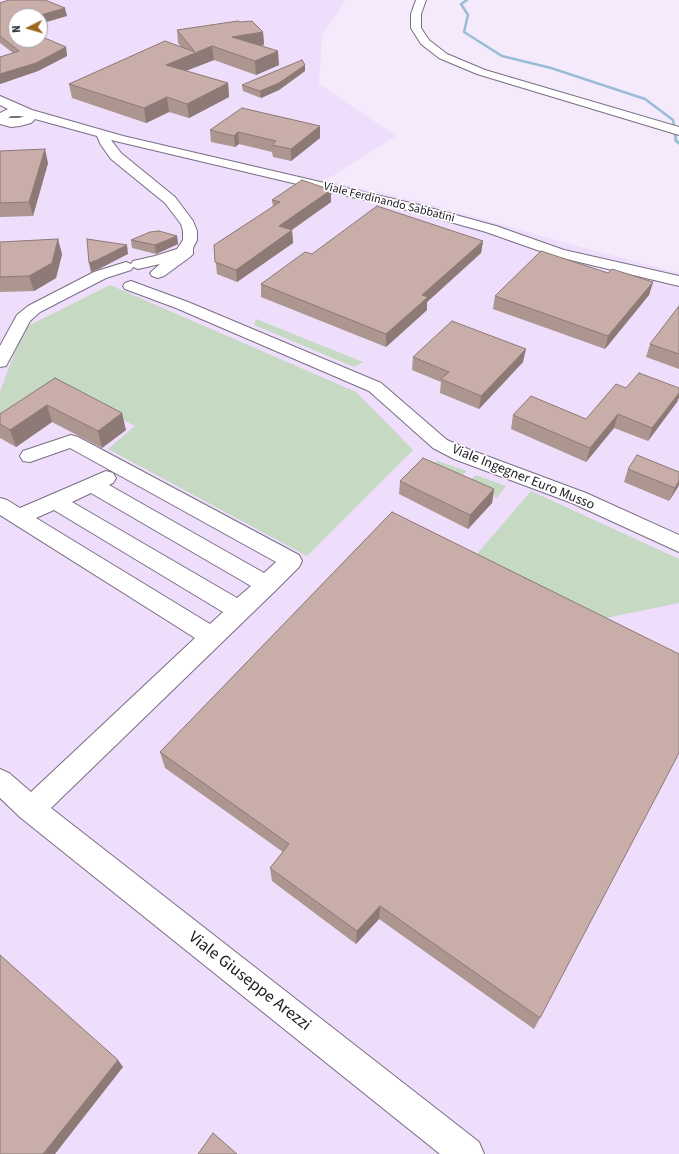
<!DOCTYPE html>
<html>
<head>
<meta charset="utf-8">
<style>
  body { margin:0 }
  #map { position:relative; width:679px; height:1154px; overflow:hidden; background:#f4eafc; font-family:"Source Sans 3",sans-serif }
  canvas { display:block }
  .north { position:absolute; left:8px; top:8px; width:40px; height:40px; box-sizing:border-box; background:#fff; border:1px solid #a5a3a6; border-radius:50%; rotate:265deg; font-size:11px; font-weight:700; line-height:16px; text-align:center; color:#1e1921 }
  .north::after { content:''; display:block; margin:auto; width:14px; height:18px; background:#9c6620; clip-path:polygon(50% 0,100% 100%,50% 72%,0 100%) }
</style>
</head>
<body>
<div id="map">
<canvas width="679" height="1154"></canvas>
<div class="north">N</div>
</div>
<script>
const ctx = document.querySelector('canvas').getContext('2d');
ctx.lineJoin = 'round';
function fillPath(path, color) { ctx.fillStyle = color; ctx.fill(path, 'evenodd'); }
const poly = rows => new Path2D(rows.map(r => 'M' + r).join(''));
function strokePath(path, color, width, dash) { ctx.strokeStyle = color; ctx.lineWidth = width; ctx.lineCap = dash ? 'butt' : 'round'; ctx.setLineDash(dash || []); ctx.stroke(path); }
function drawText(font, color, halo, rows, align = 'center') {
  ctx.font = font + ' "Source Sans 3",sans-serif'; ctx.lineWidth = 3.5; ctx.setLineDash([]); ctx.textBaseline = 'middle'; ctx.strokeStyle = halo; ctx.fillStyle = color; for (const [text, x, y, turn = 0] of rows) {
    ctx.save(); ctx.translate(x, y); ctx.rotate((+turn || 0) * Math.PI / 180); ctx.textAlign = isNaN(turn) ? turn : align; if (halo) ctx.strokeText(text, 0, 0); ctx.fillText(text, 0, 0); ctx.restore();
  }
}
fillPath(poly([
  [0,0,346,0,322,35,319,84,396,136,326,180,421,202,566,243,679,273,679,1154,0,1154],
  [16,16,40,16,40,40,16,40]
]), '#eeddfb');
fillPath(poly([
  [110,285,356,392,413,450,307,556,108,449,135,426,61,387,0,431,0,392,24,328],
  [256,319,363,362,354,367,254,325],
  [438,461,467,471,457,480,428,466],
  [476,475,506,486,497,498,466,484],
  [531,491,679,559,679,603,606,618,477,554]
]), '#c5d9c3');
strokePath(poly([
  [467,0,461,4,468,15,464,32,502,56,551,68,645,99,673,120,675,133]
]), '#98bed5', 2.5);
strokePath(poly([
  [675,132,676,141,679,143]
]), '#98bed5', 3);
const minor = poly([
  [416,0,426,0,421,14,421,28,429,40,447,54,485,70,679,127,679,135,477,74,439,58,421,44,411,28,411,14,416,0],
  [0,96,32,110,123,136,419,205,496,226,564,250,679,276,679,286,554,256,486,232,411,211,111,140,121,153,175,197,193,221,197,231,197,240,193,248,193,254,190,257,164,276,158,278,152,276,150,273,160,264,138,269,133,267,131,270,106,278,40,312,30,321,6,366,0,367,0,346,17,315,28,306,94,272,126,262,131,264,133,261,155,256,177,249,183,240,183,231,181,224,165,203,111,159,101,145,97,136,35,119,31,123,20,126,11,127,0,124,0,113,8,109,0,105,0,96],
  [11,116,24,116,19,118,8,118,11,116],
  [131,281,188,302,381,383,447,440,468,449,586,493,679,535,679,552,572,503,454,459,433,448,369,391,176,308,125,289,123,286,125,283,131,281],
  [71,435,78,437,299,555,302,561,299,567,275,591,51,808,479,1142,484,1154,440,1154,21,818,0,798,0,769,9,773,31,792,195,638,0,515,0,498,7,500,20,508,106,471,113,473,116,478,113,483,109,485,264,573,276,562,70,448,30,462,23,461,20,456,23,451,71,435],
  [91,493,251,586,237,598,72,502,91,493],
  [54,510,223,612,210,624,36,518,54,510]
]);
strokePath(minor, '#796e83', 2);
fillPath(minor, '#fff');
fillPath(poly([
  [0,3,67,16,16,16,16,40,66,47,67,56,38,71,0,84,0,57,13,53,0,43],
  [240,22,263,32,264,45,261,46,279,65,256,75,214,60,186,71,228,83,229,97,189,118,169,112,146,123,72,98,69,84,181,47,178,43,177,30],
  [305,71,279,90,261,98,243,91,242,85],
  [320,126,320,138,291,161,273,157,272,152,239,144,235,147,211,142,210,130],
  [0,151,48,163,33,216,0,217],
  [331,190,331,202,292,230,293,243,237,282,217,274,214,245,273,207,272,200],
  [177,236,178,244,156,254,132,248,131,240],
  [483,241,481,253,427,302,427,310,386,347,261,297,261,284,312,254],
  [0,242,62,254,56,278,34,291,0,292],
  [608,273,653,282,649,295,605,349,493,309,495,296],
  [679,306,679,369,646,357,650,344],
  [413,357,523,362,479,409,440,393,441,382,412,370],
  [55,378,126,430,102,448,52,422,16,447,0,438,0,414],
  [626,388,679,388,679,397,677,402,648,441,614,428,586,462,511,429,513,415,586,419],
  [628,469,678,487,669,501,624,482],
  [400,481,494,489,492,503,468,529,399,494],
  [392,512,540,1018,534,1029,379,919,356,944,272,881,270,868,283,852,165,768,160,752]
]), '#ad9590');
fillPath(poly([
  [65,8,67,16,40,24,40,16,37,16],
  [263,32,264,45,233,50,232,37],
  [212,46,214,60,167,78,166,65],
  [66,47,67,56,38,71,0,84,0,74],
  [278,51,279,65,256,75,255,61],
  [305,65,305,71,279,90,261,98,260,91],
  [228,83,229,97,189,118,187,104],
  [167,97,169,112,146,123,144,108],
  [320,126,320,138,291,161,291,149],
  [238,132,239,144,235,147,234,136],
  [45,149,48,163,33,216,29,202],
  [331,190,331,202,280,238,279,226],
  [292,230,293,243,237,282,236,270],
  [177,236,178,244,156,254,155,245],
  [58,239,62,254,56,278,34,291,29,276],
  [483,241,481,253,427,302,427,310,386,347,386,334,422,295],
  [127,245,128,254,99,269,91,272,89,263],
  [653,282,649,295,605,349,608,336],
  [526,349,523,362,479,409,481,396],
  [679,393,679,397,677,402,648,441,652,428],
  [47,405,52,422,16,447,10,430],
  [122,413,126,430,102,448,98,431],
  [618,414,614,428,586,462,590,448],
  [679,481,679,485,678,487,669,501,675,488],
  [494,489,492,503,468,529,470,515],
  [380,906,379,919,356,944,357,931],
  [118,1060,123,1067,55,1154,43,1154]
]), '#8d7976');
const building = poly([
  [9,0,45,0,65,8,37,16,16,16,16,22,13,23,16,24,16,40,40,40,40,36,66,47,36,63,0,74,0,57,19,51,0,36,0,3,9,0],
  [238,21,240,22,252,21,263,32,232,37,278,51,255,61,212,46,166,65,228,83,187,104,167,97,144,108,69,84,165,41,195,52,177,30,238,21],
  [302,60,305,65,279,83,260,91,242,85,302,60],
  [242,108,320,126,291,149,272,145,276,141,238,132,234,136,210,130,242,108],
  [45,149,29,202,0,203,0,151,45,149],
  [302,180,331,190,279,226,292,230,236,270,215,262,214,245,280,202,272,200,302,180],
  [377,206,483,241,422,295,428,297,386,334,261,284,305,252,312,254,377,206],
  [159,231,177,236,155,245,131,240,150,232,159,231],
  [58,239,52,263,29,276,0,277,0,242,58,239],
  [87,239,127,245,97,260,89,263,87,239],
  [541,251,608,273,612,269,653,282,608,336,495,296,541,251],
  [679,306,679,354,650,344,679,306],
  [452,321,526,349,481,396,441,379,449,372,413,357,452,321],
  [639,373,679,388,679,393,652,428,618,414,590,448,513,415,531,396,586,419,616,384,626,388,639,373],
  [55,378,122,413,98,431,47,405,10,430,0,424,0,414,55,378],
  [637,455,679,472,679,481,675,488,628,469,637,455],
  [423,458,494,489,470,515,400,481,423,458],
  [392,512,679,654,679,753,540,1018,380,906,357,931,270,868,289,844,160,752,392,512],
  [0,955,118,1060,43,1154,0,1154,0,955],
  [213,1133,237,1154,198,1154,213,1133]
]);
fillPath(building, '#c9ada8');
strokePath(building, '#8d7976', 1);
drawText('12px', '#1e1921', '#fff', [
  ["Viale Ferdinando Sabbatini",389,203,14]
]);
drawText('14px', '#1e1921', '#fff', [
  ["Viale Ingegner Euro Musso",523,478,22]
]);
drawText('17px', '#1e1921', '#fff', [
  ["Viale Giuseppe Arezzi",249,982,38]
]);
</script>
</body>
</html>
